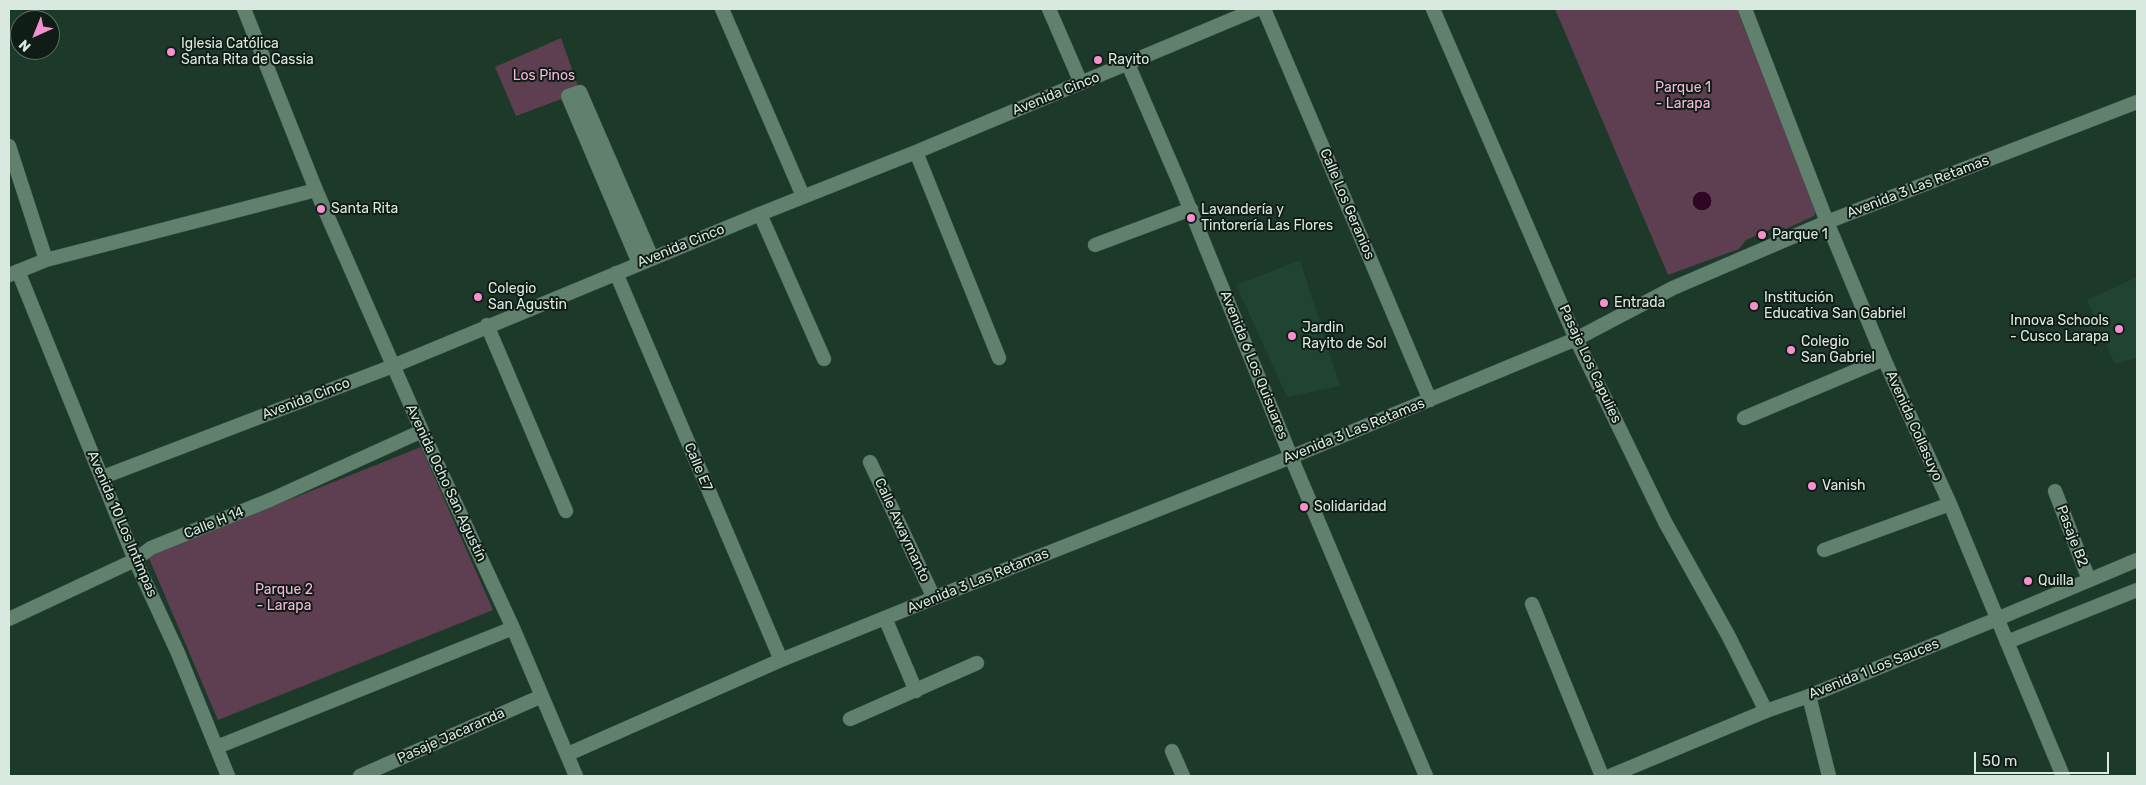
<!DOCTYPE html>
<html>
<head>
<meta charset="utf-8">
<style>
  body { margin:0 }
  #map { position:relative; width:2146px; height:785px; overflow:hidden; background:#1c3929; font-family:Rubik,sans-serif }
  canvas { display:block }
  .frame { position:absolute; inset:0; border:10px solid #d8e9df; pointer-events:none }
  .north { position:absolute; left:10px; top:10px; width:50px; height:50px; box-sizing:border-box; background:#101d16; border:1px solid #606f66; border-radius:50%; rotate:224deg; font-size:14px; font-weight:700; line-height:20px; text-align:center; color:#d8e9df }
  .north::after { content:''; display:block; margin:auto; width:18px; height:22px; background:#f690cf; clip-path:polygon(50% 0,100% 100%,50% 72%,0 100%) }
  .scale { position:absolute; left:1974px; top:752px; width:135px; height:22px; box-sizing:border-box; border:2px solid #d8e9df; border-top:0; padding-left:6px; font-size:15px; line-height:18px; white-space:nowrap; color:#d8e9df; -webkit-text-stroke:4px #101d16; paint-order:stroke }
</style>
</head>
<body>
<div id="map">
<canvas width="2146" height="785"></canvas>
<div class="frame"></div>
<div class="north">N</div>
<div class="scale">50 m</div>
</div>
<script>
const ctx = document.querySelector('canvas').getContext('2d');
ctx.lineJoin = 'round';
function fillPath(path, color) { ctx.fillStyle = color; ctx.fill(path, 'evenodd'); }
const poly = rows => new Path2D(rows.map(r => 'M' + r).join(''));
function strokePath(path, color, width, dash) { ctx.strokeStyle = color; ctx.lineWidth = width; ctx.lineCap = dash ? 'butt' : 'round'; ctx.setLineDash(dash || []); ctx.stroke(path); }
function drawText(font, color, halo, rows, align = 'center') {
  ctx.font = font + ' Rubik,sans-serif'; ctx.lineWidth = 4; ctx.setLineDash([]); ctx.textBaseline = 'middle'; ctx.strokeStyle = halo; ctx.fillStyle = color; for (const [text, x, y, turn = 0] of rows) {
    ctx.save(); ctx.translate(x, y); ctx.rotate((+turn || 0) * Math.PI / 180); ctx.textAlign = isNaN(turn) ? turn : align; if (halo) ctx.strokeText(text, 0, 0); ctx.fillText(text, 0, 0); ctx.restore();
  }
}
fillPath(poly([
  [1300,260,1340,386,1287,397,1236,285],
  [2137,277,2137,358,2115,364,2087,300]
]), '#204432');
fillPath(poly([
  [1555,9,1737,9,1816,212,1814,216,1786,229,1778,226,1746,240,1739,249,1668,275],
  [561,38,580,92,516,116,495,67],
  [421,447,493,610,218,720,148,556]
]), '#5d3f51');
const water = poly([
  '1692 201a10 10 0 1 1 20 0a10 10 0 1 1-20 0Z'
]);
fillPath(water, '#320524');
strokePath(water, '#64495c', 1);
const minor = poly([
  [244,9,316,190,422,431,513,628,576,776],
  [722,9,803,196],
  [1049,9,1081,83],
  [1264,9,1430,400],
  [1433,9,1576,339,1665,522,1728,635,1766,711],
  [1128,64,1182,189,1291,457,1426,776],
  [9,146,46,260],
  [916,152,999,358],
  [760,214,824,359],
  [1095,245,1191,209],
  [639,263,568,96,580,92,652,258],
  [18,271,135,560,178,653,228,776],
  [616,273,781,660],
  [9,275,46,260,316,190],
  [487,325,566,511],
  [1744,418,1884,359],
  [870,462,934,598],
  [103,477,393,366,760,214,916,152,1257,9],
  [2055,491,2089,580],
  [1824,550,1950,504],
  [1532,604,1602,776],
  [885,618,916,691],
  [9,619,135,560,151,548,270,500,422,431],
  [2007,642,2063,776],
  [1809,696,1829,776],
  [850,719,977,663],
  [217,747,513,628],
  [1172,751,1183,776],
  [568,754,781,660,934,598,1291,457,1576,339,1673,288,1827,222,2137,102],
  [360,776,542,696]
]);
const tertiary = poly([
  [1745,9,1827,222,1884,359,1950,504,2007,642,2137,590],
  [1610,776,1766,711,1809,696,1997,619,2137,560]
]);
strokePath(minor, '#3a5447', 15);
strokePath(tertiary, '#3a5447', 15);
strokePath(minor, '#61806e', 14);
strokePath(tertiary, '#61806e', 14);
for (const [x, y, r, color] of [
  [171,52,5,"#f690cf"],
  [1098,60,5,"#f690cf"],
  [321,209,5,"#f690cf"],
  [1191,218,5,"#f690cf"],
  [1762,235,5,"#f690cf"],
  [478,297,5,"#f690cf"],
  [1604,303,5,"#f690cf"],
  [1754,306,5,"#f690cf"],
  [2119,329,5,"#f690cf"],
  [1292,336,5,"#f690cf"],
  [1791,350,5,"#f690cf"],
  [1812,486,5,"#f690cf"],
  [1304,507,5,"#f690cf"],
  [2028,581,5,"#f690cf"]
]) { const dot = new Path2D(); dot.arc(x, y, r, 0, 2 * Math.PI); ctx.fillStyle = color; ctx.fill(dot); strokePath(dot, '#101d16', 2); }
drawText('14px', '#d8e9df', '#101d16', [
  ["Iglesia Católica",181,44],
  ["Santa Rita de Cassia",181,60],
  ["Rayito",1108,60],
  ["Santa Rita",331,209],
  ["Lavandería y",1201,210],
  ["Tintorería Las Flores",1201,226],
  ["Parque 1",1772,235],
  ["Colegio",488,289],
  ["San Agustin",488,305],
  ["Institución",1764,298],
  ["Educativa San Gabriel",1764,314],
  ["Entrada",1614,303],
  ["Innova Schools",2109,321,"right"],
  ["- Cusco Larapa",2109,337,"right"],
  ["Jardin",1302,328],
  ["Rayito de Sol",1302,344],
  ["Colegio",1801,342],
  ["San Gabriel",1801,358],
  ["Vanish",1822,486],
  ["Solidaridad",1314,507],
  ["Quilla",2038,581]
], 'left');
drawText('14px', '#f9b7de', '#101d16', [
  ["Los Pinos",544,76],
  ["Parque 1",1683,88],
  ["- Larapa",1683,104],
  ["Parque 2",284,590],
  ["- Larapa",284,606]
]);
drawText('14px', '#d8e9df', '#101d16', [
  ["Avenida Cinco",1056,94,-22],
  ["Avenida 3 Las Retamas",1918,187,-21],
  ["Calle Los Geranios",1347,204,67],
  ["Avenida Cinco",681,246,-22],
  ["Pasaje Los Capulies",1590,364,65],
  ["Avenida 6 Los Quisuares",1254,365,68],
  ["Avenida Cinco",306,399,-21],
  ["Avenida Collasuyo",1914,426,66],
  ["Avenida 3 Las Retamas",1354,431,-22],
  ["Calle E7",698,467,67],
  ["Avenida Ocho San Agustín",446,483,65],
  ["Calle H 14",214,523,-22],
  ["Avenida 10 Los Intimpas",122,524,67],
  ["Calle Awaymanto",902,530,65],
  ["Pasaje B2",2072,536,69],
  ["Avenida 3 Las Retamas",978,581,-22],
  ["Avenida 1 Los Sauces",1874,669,-22],
  ["Pasaje Jacaranda",451,736,-24]
]);
</script>
</body>
</html>
